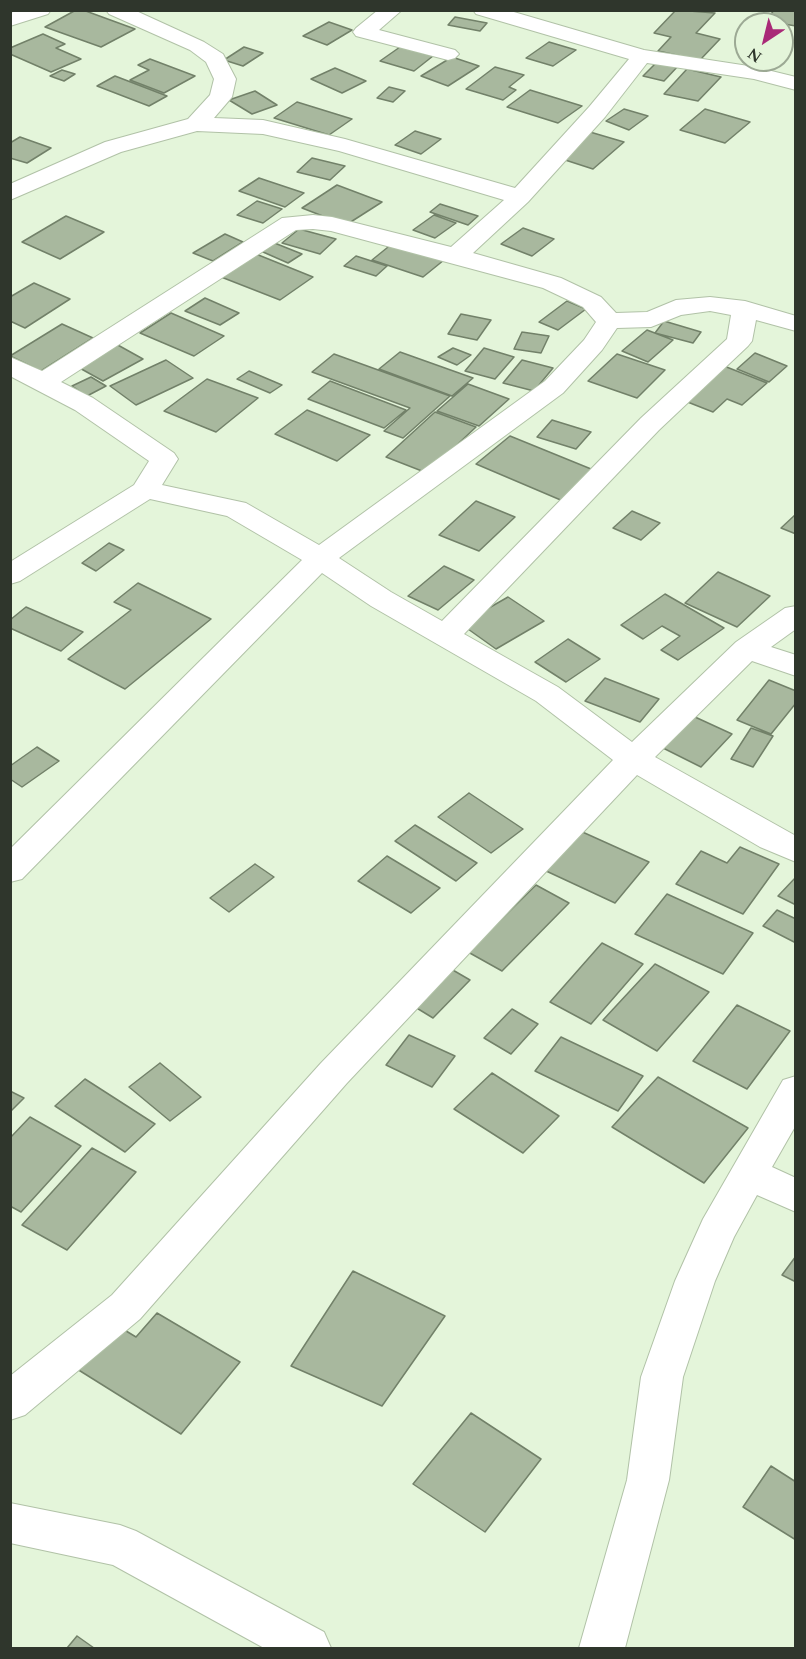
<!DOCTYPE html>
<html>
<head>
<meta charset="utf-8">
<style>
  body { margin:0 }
  #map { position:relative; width:806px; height:1659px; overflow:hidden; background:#e4f5da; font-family:Spectral,serif }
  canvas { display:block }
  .frame { position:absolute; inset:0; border:12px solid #2f362c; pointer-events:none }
  .north { position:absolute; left:734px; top:12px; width:60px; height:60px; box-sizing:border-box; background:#e4f5da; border:2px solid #9ca994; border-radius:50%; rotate:215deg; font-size:16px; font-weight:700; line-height:24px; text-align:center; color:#2f362c }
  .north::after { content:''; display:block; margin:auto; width:21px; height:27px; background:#a92977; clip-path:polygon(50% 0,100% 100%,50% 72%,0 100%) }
</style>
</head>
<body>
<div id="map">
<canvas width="806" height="1659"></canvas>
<div class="frame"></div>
<div class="north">N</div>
</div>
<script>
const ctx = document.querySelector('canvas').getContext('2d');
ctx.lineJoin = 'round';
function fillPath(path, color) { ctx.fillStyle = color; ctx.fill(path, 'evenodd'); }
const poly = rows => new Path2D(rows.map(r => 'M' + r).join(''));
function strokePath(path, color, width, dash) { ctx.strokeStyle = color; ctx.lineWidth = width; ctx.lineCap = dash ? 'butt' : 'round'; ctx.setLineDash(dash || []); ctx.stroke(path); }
const building = poly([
  [76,10,83,10,135,29,101,47,45,27,76,10],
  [676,10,715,13,696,33,720,39,700,60,658,51,671,37,654,33,676,10],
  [774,10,796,10,796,26,766,21,774,10],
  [455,17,487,23,480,31,448,25,455,17],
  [329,22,352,30,327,45,303,36,329,22],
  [43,34,65,44,56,48,81,59,51,72,10,54,10,48,43,34],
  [549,42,576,50,553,66,526,58,549,42],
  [244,47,263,53,243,66,224,60,244,47],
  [400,47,433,56,414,71,380,61,400,47],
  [452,57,479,66,448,86,421,76,452,57],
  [150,59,195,76,164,93,130,80,149,70,138,65,150,59],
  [659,60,680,64,664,81,643,76,659,60],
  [495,67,524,75,509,87,516,90,503,100,466,89,495,67],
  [335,68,366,81,342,93,311,79,335,68],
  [687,69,721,77,698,101,664,94,687,69],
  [62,70,75,74,64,81,50,76,62,70],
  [115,76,167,96,149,106,97,86,115,76],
  [389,87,405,91,393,102,377,98,389,87],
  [530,90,582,106,558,123,507,107,530,90],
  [255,91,277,105,252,114,229,100,255,91],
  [297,102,352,119,329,135,274,118,297,102],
  [624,109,648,116,629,130,606,121,624,109],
  [705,109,750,122,725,143,680,130,705,109],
  [415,131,441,139,421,154,395,145,415,131],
  [590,132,624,142,593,169,559,158,590,132],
  [20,137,51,148,27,163,10,158,10,143,20,137],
  [312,158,345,166,330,180,297,172,312,158],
  [259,178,304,193,285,207,239,191,259,178],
  [337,185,382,202,346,225,302,208,337,185],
  [257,201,282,209,263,223,237,215,257,201],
  [440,204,478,216,468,225,430,212,440,204],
  [434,215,456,223,435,238,413,230,434,215],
  [66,216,104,232,60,259,22,242,66,216],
  [523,228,554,239,532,256,501,244,523,228],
  [299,229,336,239,320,254,282,243,299,229],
  [225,234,243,242,213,261,193,253,225,234],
  [267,240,302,254,288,263,254,248,267,240],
  [393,243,444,260,423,277,372,260,393,243],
  [251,252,313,277,280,300,216,275,251,252],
  [356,256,387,266,376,276,344,266,356,256],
  [34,283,70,299,25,328,10,321,10,297,34,283],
  [205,298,239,313,220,325,185,311,205,298],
  [567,301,586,309,558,330,539,322,567,301],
  [171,313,224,336,194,356,140,333,171,313],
  [461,314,491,320,477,340,448,334,461,314],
  [664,321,701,332,693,343,655,333,664,321],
  [62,324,93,338,41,371,10,356,62,324],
  [647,330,673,340,648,362,622,351,647,330],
  [522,332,549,336,541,353,514,349,522,332],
  [116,344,143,359,103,381,76,366,116,344],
  [453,348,471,355,457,365,438,357,453,348],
  [484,348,514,357,495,379,465,371,484,348],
  [400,352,473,378,452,396,379,369,400,352],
  [755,353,787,366,769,382,737,369,755,353],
  [334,354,450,396,403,438,384,431,410,408,312,372,334,354],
  [617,354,665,370,637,398,588,381,617,354],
  [166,360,193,378,136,405,110,386,166,360],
  [522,360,553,368,534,391,503,383,522,360],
  [724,366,767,383,742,405,727,399,713,412,685,401,724,366],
  [249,371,282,385,270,393,237,379,249,371],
  [91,377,106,386,87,396,72,386,91,377],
  [207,379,258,398,216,432,164,411,207,379],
  [330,381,406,410,384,428,308,399,330,381],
  [468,384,509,399,479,426,437,411,468,384],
  [307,410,370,435,337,461,275,434,307,410],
  [435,412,476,427,427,473,386,457,435,412],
  [552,420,591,432,576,449,537,437,552,420],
  [510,436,596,471,563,501,476,464,510,436],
  [476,501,515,517,479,551,439,535,476,501],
  [632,511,660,523,641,540,613,528,632,511],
  [796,514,796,534,781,528,796,514],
  [109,543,124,550,96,571,82,563,109,543],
  [444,566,474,580,438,610,408,596,444,566],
  [718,572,770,596,737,627,685,603,718,572],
  [138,583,211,619,125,689,68,659,131,610,114,602,138,583],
  [665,594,724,628,678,660,661,650,680,636,662,626,643,639,621,625,665,594],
  [508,597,544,621,496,649,461,624,508,597],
  [26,607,83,632,61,651,10,628,10,620,26,607],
  [568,639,600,659,566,682,535,662,568,639],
  [605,678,659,699,640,722,585,701,605,678],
  [769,680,796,691,796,703,771,734,737,720,769,680],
  [695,717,732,734,701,767,663,748,695,717],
  [751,728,773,736,753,767,731,759,751,728],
  [37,747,59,761,22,787,10,779,10,766,37,747],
  [469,793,523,829,491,853,438,817,469,793],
  [415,825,477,863,456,881,395,841,415,825],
  [578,830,649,862,615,903,544,870,578,830],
  [740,847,779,864,743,914,676,884,701,851,727,863,740,847],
  [387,856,440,888,411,913,358,881,387,856],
  [255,864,274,877,229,912,210,898,255,864],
  [796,877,796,905,778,896,796,877],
  [536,885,569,903,502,971,468,952,536,885],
  [667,894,753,933,723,974,635,934,667,894],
  [777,910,796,919,796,943,763,926,777,910],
  [602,943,643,964,591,1024,550,1002,602,943],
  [439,962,470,980,433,1018,402,999,439,962],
  [655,964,709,992,657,1051,603,1020,655,964],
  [737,1005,790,1031,747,1089,693,1061,737,1005],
  [512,1009,538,1024,511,1054,484,1038,512,1009],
  [409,1035,455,1056,432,1087,386,1065,409,1035],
  [561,1037,643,1076,618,1111,535,1071,561,1037],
  [160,1063,201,1097,170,1121,129,1087,160,1063],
  [492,1073,559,1116,523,1153,454,1109,492,1073],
  [658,1077,748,1128,704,1183,612,1127,658,1077],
  [85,1079,155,1124,125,1152,55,1106,85,1079],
  [10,1091,24,1098,10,1112,10,1091],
  [30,1117,81,1146,21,1212,10,1206,10,1138,30,1117],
  [92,1148,136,1172,67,1250,22,1225,92,1148],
  [796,1256,796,1282,782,1275,796,1256],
  [353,1271,445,1316,382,1406,291,1366,353,1271],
  [157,1313,240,1362,181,1434,69,1364,108,1320,136,1337,157,1313],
  [471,1413,541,1459,485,1532,413,1484,471,1413],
  [771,1466,796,1482,796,1540,743,1507,771,1466],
  [77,1636,94,1648,67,1648,77,1636]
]);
fillPath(building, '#a8b89e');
strokePath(building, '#728169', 1.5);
const minor = poly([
  [19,10,51,10,48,14,10,26,10,13,19,10],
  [106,10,134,10,204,42,223,54,236,79,232,97,214,118,263,120,345,139,515,188,589,107,629,59,476,14,473,10,507,10,644,50,755,67,796,77,796,90,754,79,647,63,605,117,528,202,473,253,561,278,601,297,616,313,647,312,676,300,710,297,745,301,796,316,796,331,756,320,752,341,748,346,659,430,464,634,558,687,632,742,736,642,785,608,796,606,796,629,771,647,796,655,796,676,752,661,655,757,796,836,796,862,760,847,637,775,347,1083,140,1319,25,1415,10,1420,10,1376,112,1295,321,1063,613,760,536,701,371,606,322,573,22,879,10,882,10,849,302,560,227,516,150,499,20,581,10,584,10,562,134,485,149,461,75,410,10,376,10,357,42,371,282,218,313,215,332,217,451,247,504,200,339,151,263,134,197,131,121,152,10,200,10,184,105,142,188,119,210,95,214,79,206,62,190,50,109,14,106,10],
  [313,229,331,231,543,288,583,307,596,322,584,340,545,381,319,545,246,503,162,485,178,459,174,453,93,398,61,382,296,230,313,229],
  [710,311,731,315,727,339,641,418,442,621,391,592,339,558,563,393,602,350,617,328,651,327,681,315,710,311],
  [378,10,402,10,379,30,455,50,459,54,455,58,448,60,356,36,353,32,356,28,378,10],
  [796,1076,796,1125,772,1167,796,1178,796,1212,757,1195,734,1237,715,1281,683,1377,669,1480,625,1648,579,1648,627,1480,641,1377,675,1281,703,1219,783,1080,796,1076],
  [10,1503,120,1525,136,1531,324,1632,331,1648,264,1648,113,1565,10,1543,10,1503]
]);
strokePath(minor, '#b1c2a7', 2);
fillPath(minor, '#fff');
</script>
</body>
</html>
